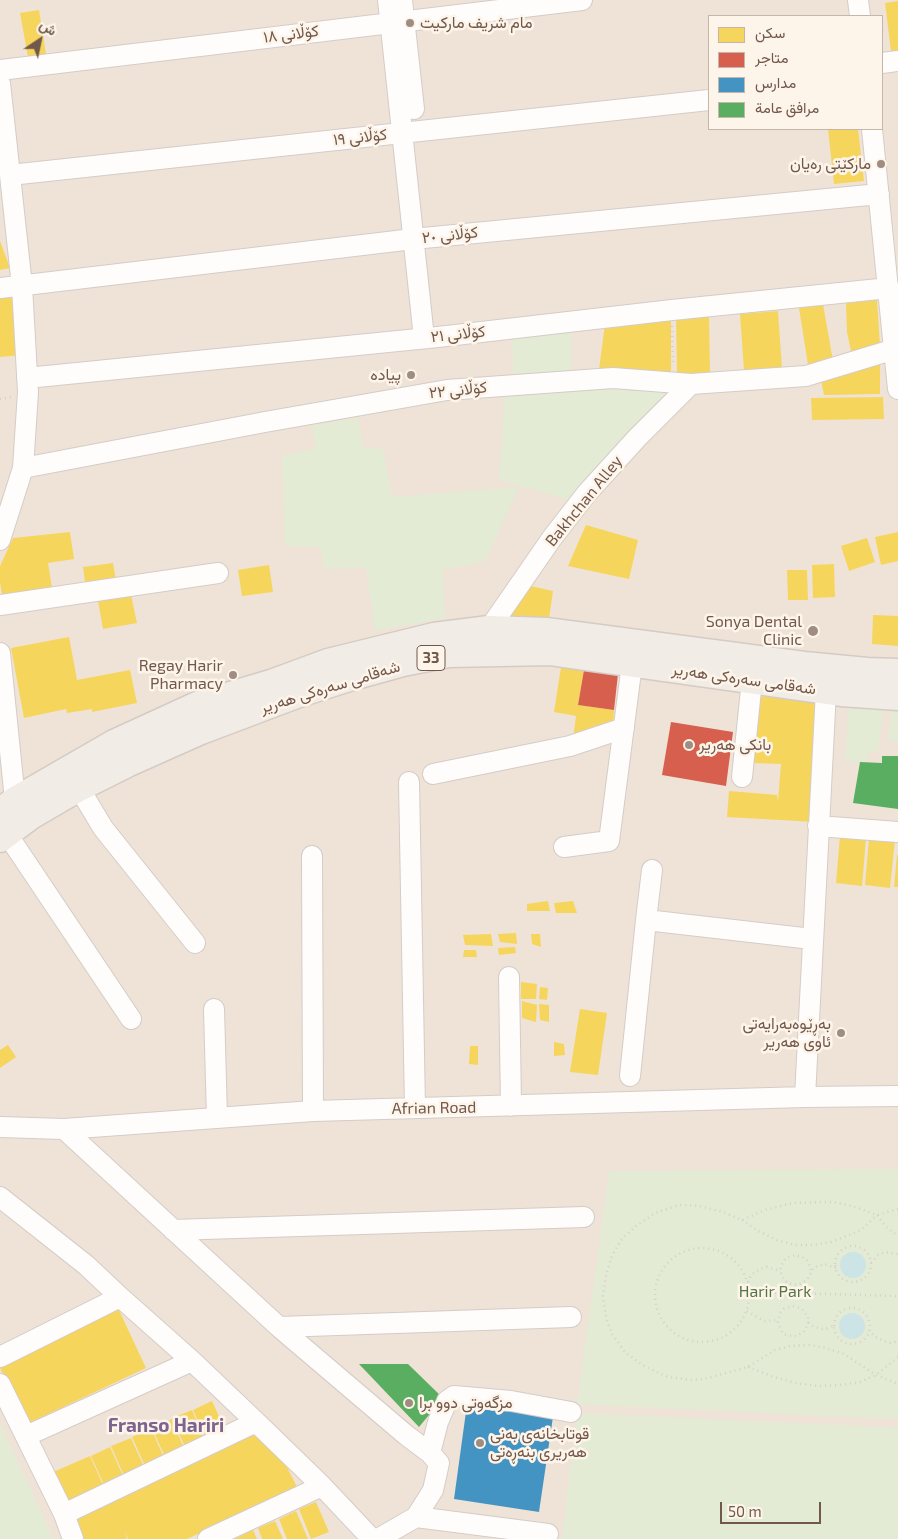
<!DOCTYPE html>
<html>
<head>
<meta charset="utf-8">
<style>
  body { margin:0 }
  #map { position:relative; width:898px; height:1539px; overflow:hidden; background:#f6f0e9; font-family:"Exo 2",Vazirmatn,sans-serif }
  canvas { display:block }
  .legend { position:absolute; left:708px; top:15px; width:175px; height:115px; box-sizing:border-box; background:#fef5ea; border:1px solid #c6b6aa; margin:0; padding:6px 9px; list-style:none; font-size:15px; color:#72574b }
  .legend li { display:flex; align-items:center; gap:10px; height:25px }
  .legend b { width:25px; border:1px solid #c6b6aa }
  .north { position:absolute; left:15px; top:15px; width:50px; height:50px; -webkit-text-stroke:4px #fef5ea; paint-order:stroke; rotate:34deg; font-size:14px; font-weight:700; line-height:20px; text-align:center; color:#72574b }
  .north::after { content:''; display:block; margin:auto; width:18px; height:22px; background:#72574b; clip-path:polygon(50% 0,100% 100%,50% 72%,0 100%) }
  .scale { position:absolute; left:720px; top:1502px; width:101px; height:22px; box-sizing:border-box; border:2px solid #72574b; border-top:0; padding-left:6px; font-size:15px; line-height:18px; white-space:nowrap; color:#72574b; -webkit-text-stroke:4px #fef5ea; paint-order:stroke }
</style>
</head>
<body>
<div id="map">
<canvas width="898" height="1539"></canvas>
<ul class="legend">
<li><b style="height:14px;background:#f6d55c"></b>سكن</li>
<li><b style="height:14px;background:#d6604d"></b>متاجر</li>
<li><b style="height:14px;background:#4393c3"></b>مدارس</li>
<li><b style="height:14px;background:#5aae61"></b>مرافق عامة</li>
</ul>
<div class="north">ش</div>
<div class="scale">50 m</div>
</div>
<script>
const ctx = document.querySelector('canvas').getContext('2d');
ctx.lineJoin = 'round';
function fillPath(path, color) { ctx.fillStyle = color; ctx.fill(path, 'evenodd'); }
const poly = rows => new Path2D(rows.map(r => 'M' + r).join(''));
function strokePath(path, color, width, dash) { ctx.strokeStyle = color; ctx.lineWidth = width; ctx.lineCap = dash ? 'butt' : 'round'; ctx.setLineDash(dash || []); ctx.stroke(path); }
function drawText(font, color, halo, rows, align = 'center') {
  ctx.font = font + ' "Exo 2",Vazirmatn,sans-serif'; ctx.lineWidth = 5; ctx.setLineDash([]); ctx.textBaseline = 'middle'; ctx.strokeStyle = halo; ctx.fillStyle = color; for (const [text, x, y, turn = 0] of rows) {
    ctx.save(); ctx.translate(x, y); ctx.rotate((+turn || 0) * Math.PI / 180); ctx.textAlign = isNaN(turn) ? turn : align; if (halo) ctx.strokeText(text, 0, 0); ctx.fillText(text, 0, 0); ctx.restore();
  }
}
fillPath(poly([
  [0,0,898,0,898,1539,0,1539],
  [709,16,882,16,882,129,709,129]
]), '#efe3d7');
fillPath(poly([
  [572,329,571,373,514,379,512,337],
  [597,388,662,392,663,399,626,433,614,446,576,502,499,480,505,396],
  [358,418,363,447,383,449,392,497,519,487,485,561,443,570,445,618,375,631,366,567,324,569,320,547,285,546,282,456,316,448,312,426],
  [849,707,883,710,878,751,868,751,866,762,845,761],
  [891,709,898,710,898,741,889,741],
  [898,1169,898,1419,577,1404,609,1171],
  [577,1413,898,1428,898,1539,562,1539],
  [0,1423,52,1536,52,1539,0,1539]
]), '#e3ebd5');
fillPath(poly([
  '840 1265a13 13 0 1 1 26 0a13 13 0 1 1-26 0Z',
  '839 1326a13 13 0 1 1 26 0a13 13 0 1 1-26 0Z'
]), '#cce4e5');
fillPath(poly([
  [898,1,898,58,892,59,885,3],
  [39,10,46,54,28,57,20,13],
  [828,129,858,129,864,181,834,184],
  [0,241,10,268,0,270],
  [15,290,21,355,0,357,0,291],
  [877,299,880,346,852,356,847,332,846,303],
  [823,304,833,361,808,365,799,308],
  [778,311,782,369,744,371,740,314],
  [676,315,709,315,710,373,677,374],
  [671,316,671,376,599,370,605,323],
  [880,364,880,394,824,395,821,380],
  [883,397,884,419,812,420,811,398],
  [586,525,638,540,629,579,568,566],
  [70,532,74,559,48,563,53,594,3,601,0,582,0,566,13,538],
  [898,532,898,561,881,565,875,537],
  [867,538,875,562,849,571,841,546],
  [113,563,117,586,86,590,83,567],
  [834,564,835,597,813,598,812,565],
  [269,565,273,592,242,596,238,570],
  [787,570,807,570,808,600,788,600],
  [526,585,553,591,549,619,507,619],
  [131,595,137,623,103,629,98,601],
  [873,615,898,616,898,646,872,644],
  [69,637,77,680,130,670,137,703,92,712,92,709,67,713,66,709,24,718,11,648],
  [561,667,584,670,578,705,614,710,613,728,573,739,576,716,554,712],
  [759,696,824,703,815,822,727,817,729,791,777,795,778,801,781,764,752,763],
  [840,836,866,839,862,886,836,883],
  [869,838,895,840,890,888,865,885],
  [897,855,898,855,898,887,894,887],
  [548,901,550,911,527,911,527,904],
  [573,901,577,913,556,913,554,903],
  [516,933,517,944,500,942,498,934],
  [491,934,493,946,465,945,463,935],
  [531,934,540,934,541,947,532,944],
  [515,947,516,953,499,955,498,948],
  [464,950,476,950,477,957,463,957],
  [521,982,537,984,536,999,521,999],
  [540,987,548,988,547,1000,539,999],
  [522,1001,537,1005,536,1022,522,1018],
  [539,1004,549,1005,549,1022,540,1020],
  [580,1009,607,1013,598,1075,570,1072],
  [554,1042,564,1044,565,1055,554,1056],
  [8,1045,16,1057,0,1068,0,1050],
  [470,1046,478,1046,478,1065,469,1064],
  [118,1308,146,1368,27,1424,0,1368,0,1364],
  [212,1401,226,1432,207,1441,193,1410],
  [192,1410,205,1441,186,1449,172,1418],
  [172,1419,185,1451,166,1459,152,1428],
  [151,1428,165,1460,146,1468,132,1437],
  [254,1428,281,1455,298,1489,187,1539,128,1539,125,1531,127,1539,80,1539,71,1518],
  [131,1438,145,1469,125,1478,111,1446],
  [110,1447,124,1478,105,1487,91,1456],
  [90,1456,104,1487,84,1495,80,1488,84,1496,64,1504,51,1473],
  [316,1502,329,1532,311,1539,299,1509],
  [296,1511,308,1539,287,1539,279,1519],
  [275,1521,283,1539,262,1539,258,1528],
  [253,1530,257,1539,234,1539]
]), '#f6d55c');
fillPath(poly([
  [584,670,618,674,614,710,578,705],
  [671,722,733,732,726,786,662,775]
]), '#d6604d');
fillPath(poly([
  [468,1397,554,1410,539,1512,454,1499]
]), '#4393c3');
fillPath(poly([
  [882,756,898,756,898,809,853,803,860,762,882,763],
  [359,1364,408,1364,443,1398,419,1427]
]), '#5aae61');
const minor = poly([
  [388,0,424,338],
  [402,0,414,109],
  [858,0,860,16],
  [882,63,898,61],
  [0,70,582,0],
  [0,83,22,286,28,392,23,468,0,540],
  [872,129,898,389],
  [10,175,709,100],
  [0,288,413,239,879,194],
  [27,378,438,337,672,310,889,288],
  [23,468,265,422,447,390,613,378,691,384,806,376,898,348],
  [0,605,218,573],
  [489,629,552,538,587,493,637,438,691,384],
  [0,653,15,800],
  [826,691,805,1097,898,1096],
  [433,774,570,746,624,728],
  [742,777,752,680],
  [409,782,415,1108],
  [79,788,103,828,195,943],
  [818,826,898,832],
  [7,834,131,1019],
  [564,847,609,841,632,664],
  [312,856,313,1111],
  [646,920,652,870],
  [509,977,511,1106],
  [214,1009,217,1118],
  [630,1076,646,920,812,939],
  [0,1127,64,1129,279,1327,571,1317],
  [64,1129,313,1111,805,1097],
  [0,1197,86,1265,120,1297,0,1357],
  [173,1230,584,1217],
  [279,1327,406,1435,430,1453,439,1463,433,1490,416,1517,378,1539],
  [0,1384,64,1514,73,1539],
  [26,1436,192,1361,120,1297],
  [430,1453,438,1422,447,1401,454,1396,511,1401,571,1412],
  [322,1486,372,1539],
  [64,1514,256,1422,192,1361],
  [416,1517,548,1534],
  [208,1539,322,1486,256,1422]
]);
const major = poly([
  [0,812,15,800,114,743,197,705,271,683,328,662,434,636,489,629,546,631,804,665,867,671,898,672],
  [0,839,31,816,79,788,127,764,201,731,299,694,349,678,403,663,449,654,549,652,841,693,898,697]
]);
strokePath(minor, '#d4ccc7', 22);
strokePath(major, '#d5cbc5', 29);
strokePath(poly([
  [672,326,673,366],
  [0,399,11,397],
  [898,1209,877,1215,852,1206,834,1202,793,1203,765,1210,742,1220,723,1212,699,1206,679,1205,655,1213,637,1225,621,1240,612,1256,606,1275,603,1296,606,1317,612,1334,625,1352,642,1365,668,1377,691,1380,704,1379,748,1367,775,1350,791,1346,809,1345,826,1348,844,1354,876,1375,898,1384],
  [742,1220,758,1231,777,1240,795,1245,814,1245,831,1242,844,1237,861,1230,877,1215,886,1227,898,1236],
  '835 1264a18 18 0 1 1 36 0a18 18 0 1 1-36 0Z',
  '655 1295a47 47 0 1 1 94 0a47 47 0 1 1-94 0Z',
  [871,1263,878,1255,885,1252,898,1254],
  [811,1270,808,1261,804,1258,795,1255,786,1258,783,1262,780,1271,784,1280,788,1283,798,1285,807,1280,814,1267,824,1264,836,1268],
  [748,1282,751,1275,760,1269,767,1267,780,1271],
  [750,1292,898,1296],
  '834 1326a18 18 0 1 1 36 0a18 18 0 1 1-36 0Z',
  [747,1311,764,1321,778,1320],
  [808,1322,805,1331,796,1336,786,1335,782,1332,778,1322,780,1313,784,1309,793,1306,802,1309,808,1317,808,1322,813,1326,821,1329,826,1329,835,1325],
  [869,1330,874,1336,884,1341,891,1343,898,1341],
  [748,1367,771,1376,795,1383,818,1386,840,1385,860,1382,876,1375,898,1357]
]), '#d6cfca', 2.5, [1, 4]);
strokePath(minor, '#fefdfc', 20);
strokePath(major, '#f1ece5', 26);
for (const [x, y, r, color] of [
  [410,23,5,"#a08d82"],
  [881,164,5,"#a08d82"],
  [411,375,5,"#a08d82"],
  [813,631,6,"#a08d82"],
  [233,675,5,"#a08d82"],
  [689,745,5,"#a08d82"],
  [841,1033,5,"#a08d82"],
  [409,1403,5,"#a08d82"],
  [480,1443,5,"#a08d82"]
]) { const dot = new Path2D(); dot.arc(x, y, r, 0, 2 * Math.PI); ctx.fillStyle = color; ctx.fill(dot); strokePath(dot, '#fef5ea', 2); }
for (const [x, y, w] of [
  [431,658,28]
]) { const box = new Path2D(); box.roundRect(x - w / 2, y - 12.5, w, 25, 4); ctx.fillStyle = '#fef5ea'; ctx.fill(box); strokePath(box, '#72574b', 1); }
drawText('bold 15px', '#72574b', null, [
  ["33",431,658]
]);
drawText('16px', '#72574b', '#fef5ea', [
  ["مام شریف مارکیت",420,23,"left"],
  ["مارکێتی رەیان",871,164],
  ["پیادە",401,375],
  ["Sonya Dental",802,622],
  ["Clinic",802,640],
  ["Regay Harir",223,666],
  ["Pharmacy",223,684],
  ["بانکی هەریر",699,745,"left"],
  ["بەڕێوەبەرایەتی",831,1024],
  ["ئاوی هەریر",831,1042],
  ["مزگەوتی دوو برا",419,1403,"left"],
  ["قوتابخانەی بەنی",490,1434,"left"],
  ["هەریری بنەڕەتی",490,1452,"left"]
], 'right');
drawText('16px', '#72574b', '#fef5ea', [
  ["کۆڵانی ١٨",291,34,-7],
  ["کۆڵانی ١٩",360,137,-6],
  ["کۆڵانی ٢٠",450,235,-6],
  ["کۆڵانی ٢١",458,334,-6],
  ["کۆڵانی ٢٢",458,390,-6],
  ["Bakhchan Alley",584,501,-51],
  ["شەقامی سەرەکی هەریر",744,679,8],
  ["شەقامی سەرەکی هەریر",330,687,-17],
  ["Afrian Road",434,1108,-1]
]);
drawText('16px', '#574', '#fef5ea', [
  ["Harir Park",775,1292]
]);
drawText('bold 19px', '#7e638e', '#fef5ea', [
  ["Franso Hariri",166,1426]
]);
</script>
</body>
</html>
